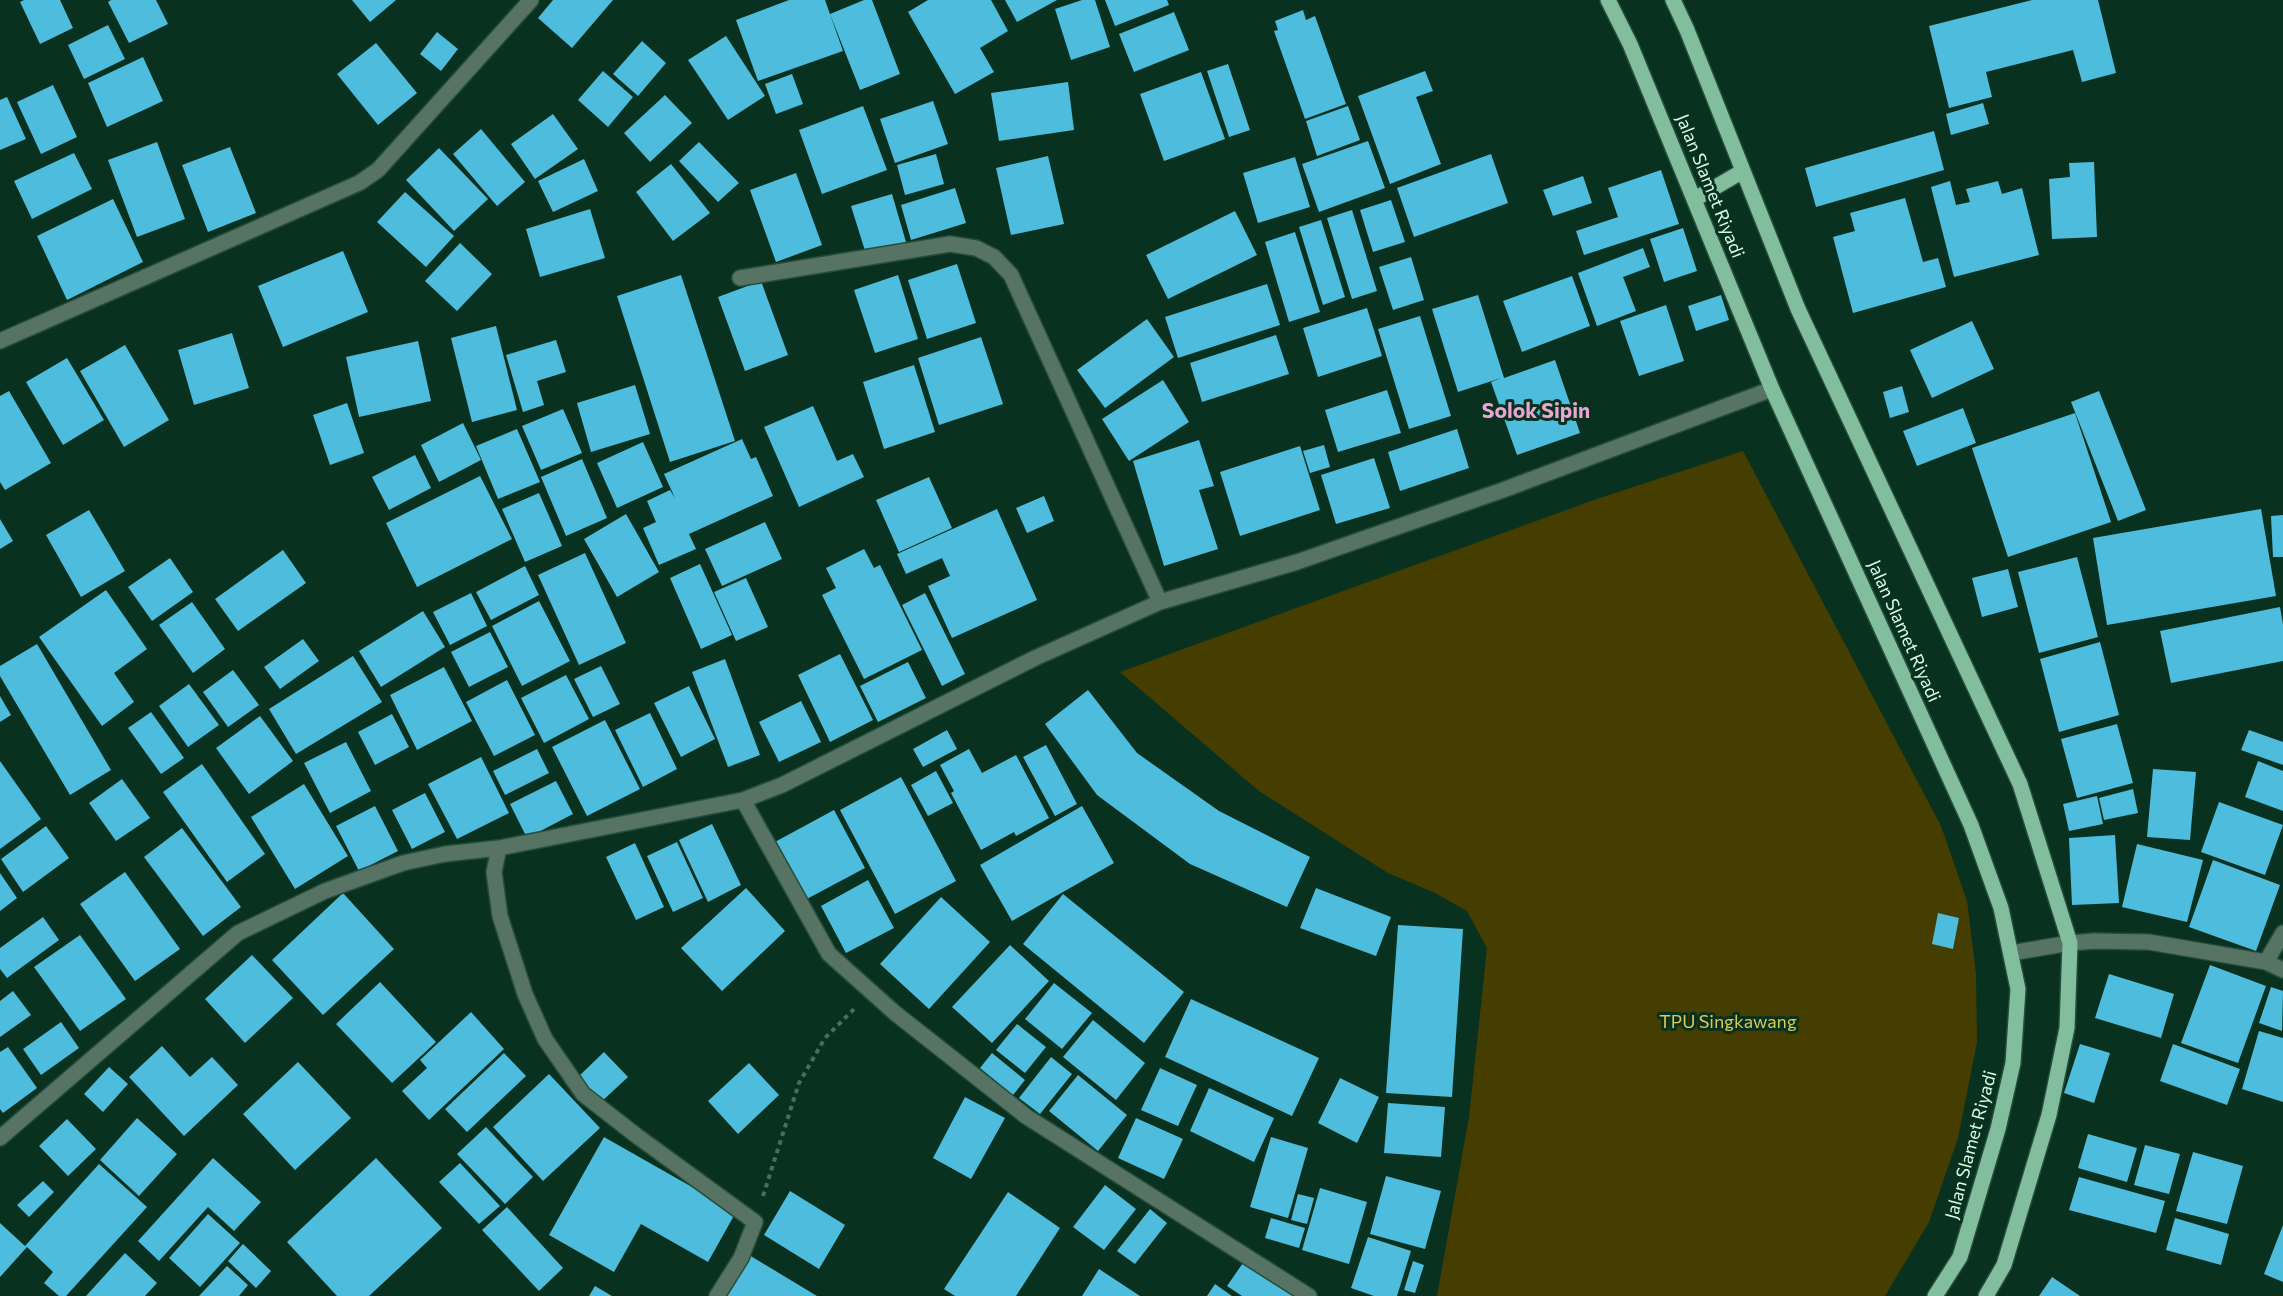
<!DOCTYPE html>
<html>
<head>
<meta charset="utf-8">
<style>
  body { margin:0 }
  canvas { display:block; background:#08311f }
</style>
</head>
<body>
<canvas width="2283" height="1296"></canvas>
<script>
const ctx = document.querySelector('canvas').getContext('2d');
ctx.lineJoin = 'round';
function fillPath(path, color) { ctx.fillStyle = color; ctx.fill(path, 'evenodd'); }
const poly = rows => new Path2D(rows.map(r => 'M' + r).join(''));
function strokePath(path, color, width, dash) { ctx.strokeStyle = color; ctx.lineWidth = width; ctx.lineCap = dash ? 'butt' : 'round'; ctx.setLineDash(dash || []); ctx.stroke(path); }
function drawText(font, color, halo, rows, align = 'center') {
  ctx.font = font + ' Commissioner,sans-serif'; ctx.lineWidth = 6; ctx.setLineDash([]); ctx.textBaseline = 'middle'; ctx.strokeStyle = halo; ctx.fillStyle = color; for (const [text, x, y, turn = 0] of rows) {
    ctx.save(); ctx.translate(x, y); ctx.rotate((+turn || 0) * Math.PI / 180); ctx.textAlign = isNaN(turn) ? turn : align; if (halo) ctx.strokeText(text, 0, 0); ctx.fillText(text, 0, 0); ctx.restore();
  }
}
fillPath(poly([
  [1743,451,1941,826,1967,901,1976,974,1977,1042,1958,1138,1929,1222,1885,1296,1437,1296,1469,1117,1487,948,1467,911,1433,892,1388,873,1259,791,1120,672,1594,500]
]), '#463d00');
fillPath(poly([
  [24,0,60,0,73,28,40,44,20,2],
  [111,0,156,0,168,24,129,43,108,2],
  [352,0,396,0,370,22],
  [553,0,613,0,572,48,538,18],
  [789,0,825,0,843,51,758,81,736,20],
  [864,0,872,0,900,74,860,90,830,14],
  [928,0,991,0,1008,31,980,48,994,72,955,94,908,12],
  [1005,0,1057,0,1017,22],
  [1082,0,1095,0,1110,47,1071,60,1055,9],
  [1105,0,1167,0,1169,5,1115,26],
  [2032,0,2098,0,2116,73,2082,82,2073,50,1986,72,1992,97,1949,108,1929,26],
  [1303,10,1306,20,1315,16,1346,104,1305,119,1274,31,1278,30,1275,21],
  [1174,12,1189,50,1134,72,1119,34],
  [108,25,125,59,84,79,68,45],
  [437,32,458,49,441,71,420,54],
  [726,36,765,96,728,120,688,60],
  [642,41,666,63,638,96,613,74],
  [376,43,417,93,378,125,337,74],
  [143,57,163,101,107,127,88,83],
  [1228,64,1250,130,1229,137,1207,71],
  [603,71,633,97,608,127,578,100],
  [1425,71,1433,91,1416,97,1441,164,1390,184,1358,96],
  [1201,72,1225,139,1164,161,1140,94],
  [792,74,803,104,776,114,765,84],
  [1068,82,1074,130,999,141,991,93],
  [53,85,77,137,41,154,17,102],
  [665,95,692,123,650,162,624,133],
  [7,97,26,139,0,150,0,100],
  [933,101,948,144,895,163,880,119],
  [1983,103,1989,124,1951,135,1946,114],
  [863,106,887,170,822,194,799,130],
  [1348,106,1360,140,1317,156,1306,121],
  [553,114,578,149,535,179,511,144],
  [481,129,525,182,497,206,453,154],
  [1934,131,1944,170,1816,207,1805,168],
  [1368,141,1385,188,1319,212,1302,164],
  [157,142,185,219,137,237,108,160],
  [699,142,739,183,718,202,679,161],
  [230,147,256,213,208,232,182,165],
  [439,148,488,199,454,231,406,180],
  [74,153,92,189,32,219,14,181],
  [936,154,944,184,905,195,897,165],
  [1491,154,1508,203,1414,237,1397,188],
  [1048,156,1064,224,1011,235,996,168],
  [1295,157,1310,207,1258,223,1243,173],
  [584,159,598,191,553,212,538,181],
  [2094,162,2097,237,2052,239,2049,179,2070,177,2069,163],
  [671,164,710,213,673,241,636,192],
  [1661,170,1679,224,1584,255,1576,231,1618,217,1608,188],
  [796,173,822,245,776,262,750,190],
  [1583,176,1592,203,1553,216,1543,190],
  [1950,181,1956,205,1970,202,1966,189,1998,181,2002,194,2022,188,2039,255,1954,277,1931,187],
  [955,188,966,223,911,240,901,205],
  [405,192,454,236,426,267,377,222],
  [892,194,906,242,866,254,851,206],
  [1905,198,1923,262,1938,258,1946,287,1853,313,1833,237,1855,231,1850,213],
  [113,199,143,262,67,300,37,236],
  [1391,200,1405,242,1373,252,1360,210],
  [590,209,605,258,540,277,526,229],
  [1352,210,1377,291,1352,299,1327,218],
  [1235,211,1257,255,1168,299,1146,255],
  [1321,220,1345,297,1323,305,1299,227],
  [1683,228,1697,271,1664,282,1650,239],
  [1295,232,1320,312,1289,322,1265,242],
  [460,243,492,274,457,311,425,281],
  [1643,248,1650,267,1623,277,1636,311,1597,326,1578,273],
  [343,251,368,312,283,347,258,286],
  [1411,257,1424,300,1393,310,1379,267],
  [957,264,976,323,927,339,908,280],
  [681,275,735,441,670,462,617,296],
  [898,275,918,339,875,353,854,290],
  [1572,276,1590,326,1522,352,1503,301],
  [761,281,788,355,745,371,718,297],
  [1267,284,1280,325,1178,358,1165,317],
  [1478,295,1504,378,1555,360,1580,433,1517,455,1491,382,1501,378,1458,392,1432,309],
  [1721,295,1729,320,1696,331,1688,306],
  [1666,305,1684,361,1639,376,1620,321],
  [1367,308,1382,356,1318,377,1303,328],
  [1420,316,1451,416,1409,429,1378,329],
  [1147,319,1174,357,1105,408,1077,370],
  [1972,321,1994,369,1932,398,1910,350],
  [496,326,517,410,472,422,451,338],
  [232,333,249,388,194,405,178,350],
  [1276,335,1289,374,1202,402,1190,363],
  [981,337,1003,404,939,425,918,358],
  [556,340,566,372,537,381,544,405,523,412,506,355],
  [418,341,431,401,359,417,346,357],
  [125,345,169,420,124,447,80,371],
  [67,358,104,420,63,445,26,382],
  [914,365,935,432,884,449,863,382],
  [1163,380,1189,422,1129,461,1102,419],
  [635,385,650,434,591,452,577,403],
  [1902,386,1909,412,1890,418,1883,392],
  [1387,390,1401,433,1338,452,1325,410],
  [9,391,51,463,5,490,0,482,0,396],
  [2099,391,2146,510,2118,521,2071,402],
  [347,403,364,453,330,465,313,415],
  [813,406,837,461,853,454,864,477,799,507,764,427],
  [1963,408,1976,443,1917,466,1903,431],
  [563,409,582,453,541,470,522,426],
  [2075,413,2111,522,2008,557,1972,448],
  [463,423,481,460,439,482,421,445],
  [517,429,540,482,498,499,476,446],
  [1457,429,1469,468,1400,491,1388,452],
  [742,439,751,459,756,457,773,496,689,534,696,549,659,565,643,528,656,522,647,501,670,490,675,498,664,474],
  [1199,440,1214,486,1199,490,1218,549,1164,566,1133,461],
  [643,442,663,487,617,508,597,463],
  [1324,445,1330,467,1310,473,1303,451],
  [1300,446,1320,510,1240,536,1220,472],
  [415,455,431,488,389,510,372,477],
  [1374,458,1390,508,1336,524,1321,475],
  [582,459,607,518,566,536,541,477],
  [480,476,512,539,417,587,386,523],
  [929,477,952,528,899,552,876,500],
  [539,493,562,546,525,562,502,509],
  [1044,496,1054,521,1027,533,1016,508],
  [997,509,1037,600,952,638,928,586,950,576,942,558,906,574,897,554],
  [2261,509,2276,596,2107,625,2093,538],
  [89,510,125,571,81,597,46,535],
  [626,514,659,572,617,597,584,539],
  [2283,515,2283,557,2273,557,2271,516],
  [0,519,13,541,0,549],
  [765,522,782,559,722,586,705,549],
  [864,549,874,568,880,565,922,650,864,679,822,595,836,588,826,568],
  [283,550,306,583,238,631,215,599],
  [585,553,626,643,579,665,538,575],
  [2077,557,2098,637,2039,653,2018,572],
  [170,558,193,592,152,621,128,587],
  [700,564,732,635,701,649,670,578],
  [525,566,539,595,491,620,476,592],
  [2008,569,2018,607,1982,617,1972,578],
  [746,578,768,627,736,641,714,592],
  [106,590,147,649,114,673,134,702,102,726,39,637],
  [471,593,487,626,450,645,433,612],
  [925,593,965,674,942,686,902,605],
  [539,601,570,661,522,686,492,626],
  [192,602,225,649,193,673,159,625],
  [2280,607,2283,624,2283,661,2171,683,2160,631],
  [423,611,445,647,381,687,359,651],
  [490,632,508,667,469,687,451,652],
  [303,639,319,661,280,689,264,667],
  [2100,642,2119,715,2059,732,2040,659],
  [37,644,111,770,70,795,0,676,0,666],
  [840,654,873,720,830,742,798,675],
  [353,656,382,702,296,754,269,709],
  [725,659,760,755,728,767,692,672],
  [908,662,926,698,878,722,860,686],
  [601,666,620,704,593,717,574,679],
  [444,667,472,721,417,750,390,695],
  [233,670,259,705,228,727,203,692],
  [566,675,589,719,544,743,521,698],
  [507,680,535,735,494,756,466,702],
  [189,684,219,725,188,747,159,706],
  [689,686,715,739,681,757,654,703],
  [1088,690,1137,753,1219,811,1310,857,1287,907,1190,864,1097,795,1045,724],
  [0,696,11,715,0,722],
  [801,701,821,742,779,762,759,722],
  [151,712,184,758,161,774,128,728],
  [650,713,677,769,643,787,615,730],
  [392,714,409,747,375,765,358,732],
  [260,716,293,761,249,794,216,748],
  [605,720,640,789,587,816,552,747],
  [2117,724,2133,783,2077,798,2061,739],
  [947,730,957,749,923,767,913,749],
  [2249,730,2283,742,2283,765,2241,750],
  [346,742,371,791,330,813,304,763],
  [1046,745,1077,804,1055,816,1023,757],
  [537,749,549,773,505,795,493,771],
  [969,749,982,773,1016,755,1049,818,1016,836,1014,832,981,850,951,793,954,791,940,765],
  [481,757,509,813,457,839,428,784],
  [0,761,41,819,0,849],
  [2258,761,2283,771,2283,811,2245,797],
  [202,764,265,854,227,882,163,792],
  [2153,769,2196,772,2190,840,2147,837],
  [936,771,953,803,928,816,911,785],
  [901,777,956,881,895,914,840,810],
  [122,779,150,818,116,841,89,803],
  [556,781,573,814,527,838,510,804],
  [304,784,348,856,295,889,251,817],
  [2133,789,2138,813,2104,820,2099,798],
  [425,793,445,832,412,849,392,810],
  [2097,796,2103,824,2069,831,2063,804],
  [2219,802,2283,825,2265,875,2201,852],
  [375,806,398,851,359,871,336,826],
  [1082,806,1114,863,1012,921,980,865],
  [834,810,865,868,803,901,773,843],
  [712,824,741,885,708,902,679,840],
  [46,826,69,858,23,892,1,859],
  [182,828,241,907,203,936,144,857],
  [2115,835,2119,903,2072,905,2069,838],
  [677,842,703,898,673,912,647,856],
  [635,843,664,907,636,920,606,857],
  [2137,844,2203,860,2187,922,2122,907],
  [2213,860,2280,885,2256,951,2189,927],
  [125,872,180,949,135,981,80,904],
  [0,873,17,898,0,911],
  [868,880,894,928,846,953,821,906],
  [746,888,785,931,722,991,681,948],
  [1316,888,1391,917,1376,956,1300,928],
  [343,893,394,949,323,1015,272,960],
  [1063,894,1184,992,1144,1043,1023,944],
  [941,897,990,942,929,1009,880,964],
  [1938,913,1959,918,1953,949,1932,944],
  [43,917,59,940,7,978,0,969,0,948],
  [1398,925,1463,929,1452,1097,1386,1093],
  [80,935,126,999,80,1031,34,967],
  [1010,945,1049,981,992,1043,952,1007],
  [252,955,293,998,245,1043,205,999],
  [2210,965,2266,986,2238,1063,2181,1043],
  [2109,974,2174,994,2161,1038,2095,1018],
  [380,982,436,1042,392,1083,336,1024],
  [1054,983,1092,1013,1062,1049,1025,1019],
  [2271,987,2283,991,2282,1031,2259,1023],
  [13,991,31,1015,0,1037,0,1001],
  [1191,999,1319,1058,1292,1116,1165,1057],
  [471,1012,504,1049,429,1120,402,1091,427,1068,420,1060],
  [1093,1020,1145,1063,1116,1100,1063,1057],
  [61,1022,79,1048,41,1075,23,1049],
  [1017,1024,1046,1047,1025,1073,996,1050],
  [2259,1031,2283,1038,2283,1102,2242,1089],
  [2080,1044,2110,1053,2094,1103,2064,1093],
  [2173,1044,2240,1069,2227,1105,2160,1081],
  [162,1046,190,1077,212,1057,238,1085,184,1136,129,1077],
  [8,1047,37,1088,3,1113,0,1109,0,1052],
  [604,1052,628,1077,600,1103,577,1078],
  [504,1053,526,1076,467,1132,445,1109],
  [992,1053,1025,1080,1013,1095,980,1068],
  [1051,1057,1072,1074,1040,1114,1019,1098],
  [298,1062,351,1118,295,1170,243,1114],
  [749,1063,779,1095,738,1134,708,1101],
  [109,1067,128,1084,103,1112,84,1094],
  [1160,1068,1197,1085,1178,1126,1141,1110],
  [549,1074,600,1128,543,1181,493,1127],
  [1078,1075,1127,1115,1098,1151,1049,1111],
  [1340,1078,1379,1097,1357,1143,1318,1123],
  [1209,1088,1274,1118,1254,1162,1190,1131],
  [965,1097,1005,1118,971,1179,933,1158],
  [1388,1103,1445,1107,1441,1157,1384,1153],
  [137,1118,177,1154,139,1196,100,1160],
  [1136,1118,1183,1139,1164,1179,1118,1158],
  [67,1119,96,1149,68,1176,39,1146],
  [486,1127,533,1177,505,1204,457,1154],
  [2088,1134,2137,1148,2127,1182,2078,1168],
  [604,1137,736,1212,708,1262,641,1224,614,1272,549,1235],
  [1271,1137,1308,1148,1288,1218,1250,1207],
  [2145,1145,2180,1154,2169,1194,2134,1185],
  [2193,1152,2243,1166,2227,1224,2176,1211],
  [213,1158,261,1202,234,1231,208,1207,159,1261,138,1241],
  [376,1158,442,1228,369,1296,337,1296,287,1242],
  [460,1163,500,1206,479,1224,439,1182],
  [99,1164,147,1207,66,1296,59,1296,44,1283,53,1272,27,1247,0,1277,0,1223,25,1246],
  [1386,1176,1441,1191,1425,1249,1370,1234],
  [2079,1177,2165,1201,2156,1233,2069,1210],
  [43,1181,54,1192,29,1217,17,1205],
  [1105,1185,1136,1209,1104,1250,1073,1227],
  [1320,1188,1367,1202,1349,1264,1302,1250],
  [790,1191,845,1225,819,1269,764,1235],
  [1008,1192,1060,1228,1016,1296,955,1296,944,1289],
  [1298,1194,1314,1198,1307,1224,1291,1220],
  [507,1207,563,1268,539,1291,482,1230],
  [1150,1209,1167,1223,1135,1264,1117,1251],
  [208,1214,240,1243,200,1287,169,1258],
  [1271,1218,1305,1228,1299,1248,1265,1238],
  [2175,1218,2229,1234,2221,1265,2166,1250],
  [2283,1225,2283,1282,2264,1274],
  [1368,1237,1411,1251,1397,1296,1374,1296,1351,1288],
  [243,1244,271,1271,256,1288,228,1261],
  [125,1253,157,1283,145,1296,86,1296],
  [749,1255,817,1296,725,1296],
  [1245,1260,1299,1296,1242,1296,1227,1286],
  [1413,1261,1424,1265,1415,1293,1404,1290],
  [227,1266,248,1285,239,1296,199,1296],
  [1099,1269,1140,1296,1082,1296],
  [2052,1277,2080,1296,2039,1296],
  [1215,1284,1232,1296,1207,1296],
  [595,1286,612,1296,589,1296]
]), '#4ebcdc');
const minor = poly([
  [740,278,950,244,976,248,994,257,1011,275,1160,602],
  [0,341,359,183,378,170,531,0],
  [743,800,829,954,895,1013,1027,1117,1309,1296],
  [499,848,494,872,500,916,525,994,545,1039,583,1094,637,1136,755,1222,741,1258,717,1296],
  [2011,953,2070,943,2094,941,2149,942,2266,962,2283,970],
  [2266,962,2283,933],
  [0,1138,238,933,325,891,403,863,445,854,499,848,743,800,782,785,1035,658,1160,602,1297,562,1503,490,1772,389]
]);
const major = poly([
  [1608,0,1630,44,1772,389,1971,825,2001,908,2018,989,2013,1063,1998,1129,1960,1257,1935,1296],
  [1673,0,1687,30,1798,309,2020,784,2070,943,2067,1028,2049,1115,2004,1265,1986,1296],
  [1695,199,1743,171]
]);
strokePath(minor, '#254d3b', 18);
strokePath(major, '#254d3b', 18);
strokePath(poly([
  [763,1196,799,1083,825,1038,854,1009]
]), '#486f5d', 4, [4.5, 4.5]);
strokePath(minor, '#577363', 15);
strokePath(major, '#82be9d', 15);
drawText('18px', '#d7fbe6', '#08311f', [
  ["Jalan Slamet Riyadi",1710,186,68],
  ["Jalan Slamet Riyadi",1904,631,66],
  ["Jalan Slamet Riyadi",1971,1145,-75]
]);
drawText('18px', '#ddc953', '#08311f', [
  ["TPU Singkawang",1728,1022]
]);
drawText('bold 21px', '#eaa5d3', '#08311f', [
  ["Solok Sipin",1536,411]
]);
</script>
</body>
</html>
